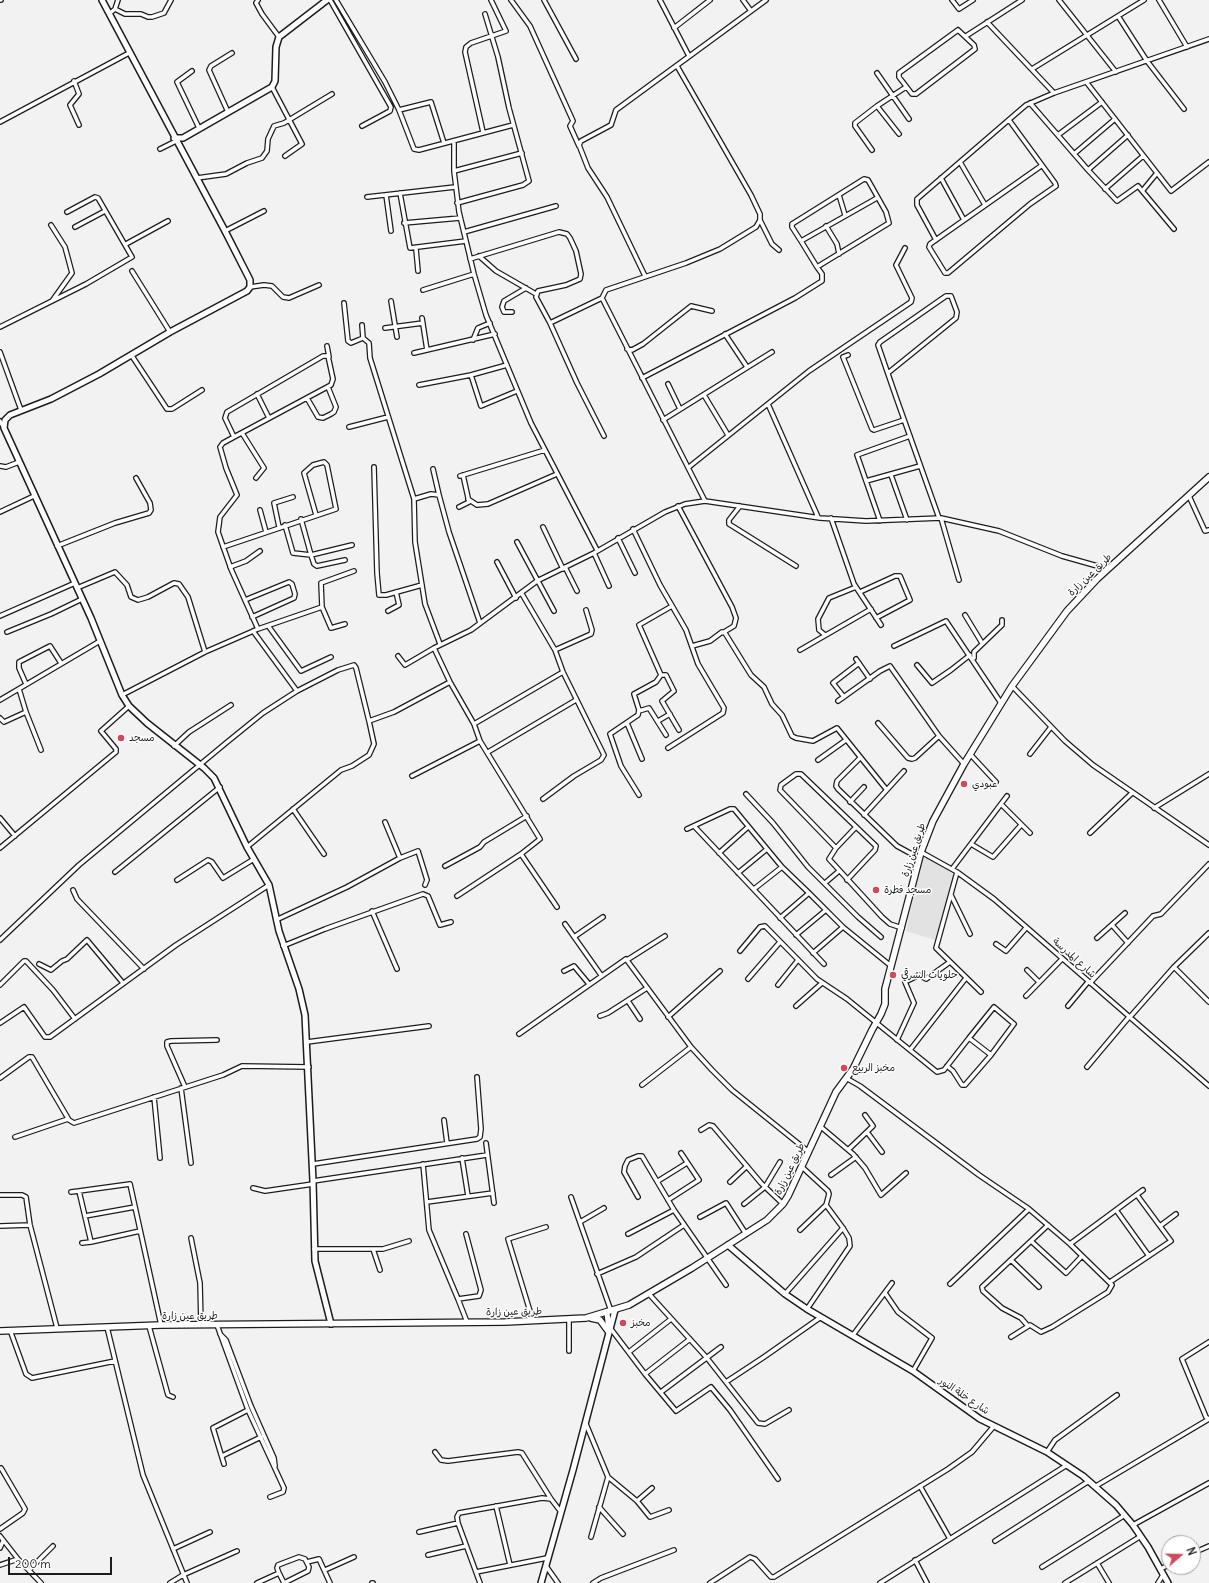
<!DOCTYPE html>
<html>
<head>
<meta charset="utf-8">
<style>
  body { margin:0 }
  #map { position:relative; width:1209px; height:1583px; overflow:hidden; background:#f2f2f2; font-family:Delius,sans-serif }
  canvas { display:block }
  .north { position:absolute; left:1161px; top:1535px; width:40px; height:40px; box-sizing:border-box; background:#fff; border:1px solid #a4a4a4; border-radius:50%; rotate:70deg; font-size:11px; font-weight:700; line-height:16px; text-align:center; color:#1c1c1c }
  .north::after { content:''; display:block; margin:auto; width:14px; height:18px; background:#d1495b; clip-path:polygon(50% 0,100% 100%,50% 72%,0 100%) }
  .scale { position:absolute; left:8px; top:1557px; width:104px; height:18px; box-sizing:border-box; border:2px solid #1c1c1c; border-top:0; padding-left:5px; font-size:12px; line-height:14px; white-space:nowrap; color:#1c1c1c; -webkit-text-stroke:3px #fff; paint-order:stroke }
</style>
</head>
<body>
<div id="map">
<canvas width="1209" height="1583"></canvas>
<div class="north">N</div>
<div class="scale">200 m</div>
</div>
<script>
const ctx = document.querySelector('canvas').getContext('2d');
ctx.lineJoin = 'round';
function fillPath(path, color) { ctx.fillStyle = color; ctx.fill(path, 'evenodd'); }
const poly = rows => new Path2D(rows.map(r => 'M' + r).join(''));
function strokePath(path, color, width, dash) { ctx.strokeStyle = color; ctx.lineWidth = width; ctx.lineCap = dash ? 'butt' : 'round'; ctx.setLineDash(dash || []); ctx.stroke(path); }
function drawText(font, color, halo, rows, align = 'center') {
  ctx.font = font + ' Delius,"Playpen Sans Arabic",sans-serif'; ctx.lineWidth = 3; ctx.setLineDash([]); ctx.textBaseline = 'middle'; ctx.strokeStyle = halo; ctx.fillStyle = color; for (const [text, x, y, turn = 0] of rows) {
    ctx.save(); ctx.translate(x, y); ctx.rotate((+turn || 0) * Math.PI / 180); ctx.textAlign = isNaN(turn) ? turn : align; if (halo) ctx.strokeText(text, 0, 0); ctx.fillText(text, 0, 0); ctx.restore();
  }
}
fillPath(poly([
  [928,857,954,875,935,940,906,931,922,859]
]), '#e2e2e2');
const street = poly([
  [0,0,1,0],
  [258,0,256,3,262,14,279,37],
  [330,0,391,107,390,111,362,126],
  [336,0,385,82,399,110,414,149,419,150,513,125],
  [511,0,530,26,573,121,570,126,579,146],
  [544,0,576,59],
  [660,0,689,56],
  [743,0,751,11],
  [952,0,959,9,973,0],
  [1059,0,1116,72],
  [1159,0,1187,47],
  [115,9,125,14,141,14,148,17,152,17,164,13,171,0],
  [109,14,115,9,118,0],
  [1118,16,1147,61,1184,109],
  [987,22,1054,93],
  [674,28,710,0],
  [958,30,974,45,975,49,916,94,912,94,899,77,899,73,958,30],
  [966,36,1022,0],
  [677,66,751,195,760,214,760,220,756,227,720,249,686,263,606,290,602,298,705,501],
  [1032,69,1144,0],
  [192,71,177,82,199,128],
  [877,73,909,119],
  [74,81,79,94,70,105,79,125],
  [1087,83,1171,191,1209,162],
  [272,87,302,144,285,156],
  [1030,103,1088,170,1117,201,1138,186,1174,229],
  [877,106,899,134],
  [399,110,431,102,444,143],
  [228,112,209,70,211,66,232,53],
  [1009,120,1055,183,1056,186,1030,204,948,273,945,273,929,247,930,244,1041,166],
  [0,122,129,53],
  [483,132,465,52,466,47,471,43,506,31,491,0],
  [1058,135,1102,102],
  [454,141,454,171,459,212,474,274,486,315,531,423,597,550],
  [160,149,176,141],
  [872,150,855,126,855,123,877,106,906,87],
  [1074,154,1115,119],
  [960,162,985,205],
  [1088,170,1128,135],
  [454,171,522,153],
  [197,178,226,174,247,163,262,158,267,151,268,139,274,126,284,123,332,94],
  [941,178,964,220],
  [1105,189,1143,156],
  [1143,190,1157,173],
  [400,193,410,248,466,241],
  [386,195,391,231],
  [839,195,845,215],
  [367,197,455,187],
  [457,203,523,185,529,181,509,108,498,57,485,14],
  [760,220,772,244,779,250],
  [404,223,460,218],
  [51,225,65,247,72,273,52,301],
  [826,226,837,244,839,254],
  [75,227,105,211],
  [225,231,264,211],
  [464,232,556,206],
  [936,240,917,205,917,199,1026,105,1054,93,1209,39],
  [801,241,877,198],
  [126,244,168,221],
  [416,249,418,271],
  [479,256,496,271,536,294],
  [470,259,559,232,567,234,570,238,576,251,581,274,580,279,566,285,538,291,536,297,550,323,577,383,604,436],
  [132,271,170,332],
  [645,276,607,197,588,168,579,145,581,141,611,125,616,110,766,0],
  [250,287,264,285,272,286,283,297,289,298,319,285],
  [423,290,474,274],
  [391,301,397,337],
  [344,303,348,341,351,343,363,338],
  [512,312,504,312,502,307,504,301,526,288],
  [422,318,427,350],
  [550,323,602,298],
  [362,325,363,338,369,343,370,358,414,499,415,542,425,604,440,644],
  [0,327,86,284,132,257,98,198,95,197,67,212],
  [385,328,423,323],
  [725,334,747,367],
  [473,340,478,328,490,323],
  [327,346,329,357],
  [627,349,632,350,643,344,691,306,712,311],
  [0,352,21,410],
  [414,353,495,334],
  [848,355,843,357,872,429,874,430,904,420],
  [132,356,167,409,172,409,202,390],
  [888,373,956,318,957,312,951,296,946,296,880,342,878,345,896,397,939,518],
  [471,375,481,406,517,391],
  [642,378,795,298,822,281,822,274,817,267,801,241,792,227,792,224,864,179,868,180,886,212,889,223,817,267],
  [668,384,680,409],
  [419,385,471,375,507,365],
  [257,394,269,418],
  [704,395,728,435],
  [307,398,318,417,323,418,331,414,334,412,336,407,328,387],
  [768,404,818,517],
  [663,420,772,352],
  [0,421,4,428],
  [349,427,388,417],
  [242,433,264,468,256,478],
  [0,466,6,467,19,462],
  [374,467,377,573,379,595,386,595,422,585],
  [689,467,809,371,911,302,912,298,896,265,905,248],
  [433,469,439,495],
  [891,475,907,520],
  [460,476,545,450],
  [866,481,920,466],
  [1189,496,1205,531,1209,530],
  [414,499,431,494,439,495,449,532,480,623],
  [468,499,477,505,488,504,557,474],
  [678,506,732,607,736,618,734,626,724,632],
  [740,506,729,520,729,524,796,566],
  [459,507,469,502,463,475],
  [260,510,266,532],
  [0,512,34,496],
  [831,518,854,584,881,625],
  [941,518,959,580],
  [301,519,311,555,352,545],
  [880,521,857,455,910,436],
  [285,525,293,553,311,555,314,564,317,566,345,560],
  [279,527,274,503,293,497],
  [543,527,563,569],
  [633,529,660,585,686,630,698,664,724,708,723,713,668,748],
  [618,538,635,573],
  [517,542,554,611],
  [57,546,115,523,149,513,151,510,150,503,136,478],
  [223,547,336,509,327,465,324,462,313,465,304,473,316,515],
  [594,553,609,586],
  [497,562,516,598],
  [230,567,246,561,260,551],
  [565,567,577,591],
  [77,588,115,572,127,585,131,597,138,600,148,597,174,583,179,584,188,597,205,652],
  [860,592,895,576,900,576,910,600,876,618],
  [522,594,555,650,563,672,604,755,601,760,574,776,543,799],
  [245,600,289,582,292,584,295,594,294,598,252,617],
  [322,607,331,628,345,624],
  [388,611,399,605,396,592],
  [965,615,982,643],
  [0,616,75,583],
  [269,627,301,671,331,657],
  [258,629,322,607,321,583,354,571],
  [253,631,297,691],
  [7,632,51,614,82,599],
  [825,635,819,630,818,619,829,598,856,587],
  [692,646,710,641,722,632,725,633,751,675,764,687,772,704,782,715,792,736,796,738,813,741,837,728,886,789],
  [894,646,946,621,1001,703],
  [555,650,591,634,592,630,586,610],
  [800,650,871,609],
  [398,656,405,665,434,648],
  [974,658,974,652,1002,625,1002,620],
  [856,659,870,679],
  [917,665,932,683,951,670,970,655],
  [661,675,666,675,674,691,662,701,679,730],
  [26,684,19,668,19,662,50,646,61,663],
  [1012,686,1065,741,1093,765,1209,845],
  [19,689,26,712,41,750],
  [122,695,205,652,258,629,231,569,218,532,220,517,237,495,226,468,220,447,223,443,234,437,331,385,333,379,328,356,323,356,227,412,225,418,234,437],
  [844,697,833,683,859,663],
  [0,700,100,641],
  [838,701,880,671,890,666,939,736,964,764],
  [639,711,649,708,666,735],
  [0,718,4,722,26,712],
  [658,721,670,714],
  [627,723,642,759],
  [878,723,908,758,912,759,915,758,939,736],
  [474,724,563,672],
  [174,746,189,732,231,705],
  [488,752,576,700],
  [970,754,996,782],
  [1030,754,1051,727],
  [860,758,837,781,836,786,838,789,897,846,919,858],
  [818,760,846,740],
  [412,776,480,741],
  [746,794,773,823,808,867,858,917,881,937],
  [639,795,621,766,610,734,638,715,639,710,634,694,656,682,661,675,639,625,672,606],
  [850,802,864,787],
  [1001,804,1030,833],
  [1154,808,1209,774],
  [293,809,324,854],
  [864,815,904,771],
  [0,818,15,836],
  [694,826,824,964],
  [856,827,836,848,829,859,882,917,890,924,902,928],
  [687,829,730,809,734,809,782,867,809,893,843,927,891,966],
  [1090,833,1132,793],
  [971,844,993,857,1021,825],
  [247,847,341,770,352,766,369,755,374,744,369,721],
  [0,848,116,752,116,749,101,731,129,706],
  [836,848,780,790,781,785,796,774,801,774,876,846,875,850,847,880],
  [921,852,957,872,994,899,1209,1086],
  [719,853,748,827],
  [521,854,557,907],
  [400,858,418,851,427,880,425,885],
  [445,866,480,847,484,842,527,816],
  [952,869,1007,796],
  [115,872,220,787],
  [957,872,936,948,981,992],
  [738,873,767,849],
  [177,880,208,860,212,862,223,878,254,859],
  [825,883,839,871],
  [754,889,782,867],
  [73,890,77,899,144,969],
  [951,895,970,934],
  [457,896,521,854,540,839,480,741,474,724,450,682,434,648,471,630,537,581,594,553,665,512,685,504,705,501,820,518,866,521,941,518,999,531,1062,556,1108,569],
  [372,911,397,969],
  [780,918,809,893],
  [276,920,347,887,400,858,385,822],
  [565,924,601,975],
  [1112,925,1128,943],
  [796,935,826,910],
  [574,937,603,917],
  [1097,938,1125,913],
  [0,940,79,865,226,743,263,713,297,691,338,670,354,665,356,668,369,721,394,712,450,682],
  [996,944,1006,951,1026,928],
  [283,946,325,929,423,894,428,896,440,925,451,922],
  [740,951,760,927,765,926,817,979,847,999,937,1072,944,1070,969,1038],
  [813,953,843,927],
  [627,960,665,936],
  [39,964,51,970,62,961,67,959,87,940,123,983],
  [1174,967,1209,1002],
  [1027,970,1039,982],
  [564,971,574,966,589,984],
  [748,979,780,942],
  [1090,983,1153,916,1161,914,1209,864],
  [0,985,24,961,26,961,53,990,75,1019],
  [778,985,798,960],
  [1026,996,1062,959],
  [628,1001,640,1019],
  [796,1006,822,983],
  [1068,1006,1088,982],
  [600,1016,608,1013,647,988],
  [668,1017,720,971],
  [1130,1017,1174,967,1209,933],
  [0,1023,24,1007,45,1037,50,1037,176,945,269,885],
  [519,1034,626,959,691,1047,712,1070,732,1090,809,1152],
  [897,1040,914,1003,905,982,919,975,926,979,950,962],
  [307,1042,429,1026],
  [910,1050,966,978],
  [947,1066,953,1071,962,1085,965,1085,991,1055,1014,1024,994,1007,969,1038,991,1055],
  [1087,1067,1129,1017],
  [0,1078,29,1057,32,1057,69,1120,74,1123,223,1075,242,1066,309,1067],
  [846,1078,860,1086,979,1175,1029,1209,1070,1244,1112,1285,1108,1292,1052,1327,1041,1332,1030,1325,1011,1337],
  [642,1085,691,1047],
  [185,1087,167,1046,167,1042,171,1041,217,1040],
  [181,1088,191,1163],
  [154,1097,160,1158],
  [444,1120,447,1143],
  [821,1127,853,1154,865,1168,881,1195,906,1173],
  [701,1130,709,1125,713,1126,761,1183,783,1204],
  [867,1132,882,1152],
  [15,1137,68,1119],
  [486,1143,494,1203],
  [849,1149,873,1126,865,1115],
  [462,1158,468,1196],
  [313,1164,477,1139,480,1137,481,1129,477,1077],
  [423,1164,429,1230,458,1299],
  [802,1167,828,1191,829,1194,826,1205,843,1228,849,1238,850,1246,807,1309],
  [831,1175,856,1157],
  [313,1181,487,1155],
  [658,1181,687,1163],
  [730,1182,747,1166],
  [253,1188,265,1191,313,1184],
  [71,1192,79,1191],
  [0,1195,22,1195,26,1197,30,1225,57,1328],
  [571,1197,611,1311],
  [638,1197,624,1172,625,1166,628,1160,638,1156,642,1156,674,1210,726,1285],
  [668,1200,699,1180,681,1153],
  [427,1202,493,1193],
  [744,1204,765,1187,780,1162],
  [1116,1210,1149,1256],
  [85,1216,135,1207],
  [700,1217,726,1203,746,1234],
  [580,1222,604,1208],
  [0,1226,30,1225],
  [1160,1226,1176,1214],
  [800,1230,826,1205],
  [140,1231,91,1242,79,1191,130,1184,161,1325],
  [466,1234,481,1290,479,1296,458,1299,467,1322],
  [628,1234,674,1210],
  [191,1238,200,1283,201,1325],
  [1031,1241,1066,1273,1082,1256],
  [82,1243,91,1242],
  [1070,1244,1143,1190],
  [314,1249,383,1249,409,1241],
  [373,1249,380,1270],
  [1011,1260,1039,1287],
  [597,1274,636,1257,684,1225],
  [1110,1282,1171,1241,1137,1195],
  [950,1284,1029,1209],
  [885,1293,898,1312,932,1338,913,1371],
  [649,1294,707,1358,758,1423,765,1424,789,1410],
  [785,1294,843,1228],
  [533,1321,508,1239,546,1227],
  [217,1325,248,1410,284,1488,283,1492,270,1497],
  [149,1326,168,1395,173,1397],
  [1028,1326,1021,1318,1002,1308,983,1291,982,1287,1048,1225],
  [107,1327,143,1475,187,1583],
  [611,1329,645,1374,676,1411,711,1387,730,1410,778,1479],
  [10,1330,26,1374,32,1378,115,1361],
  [220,1334,226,1340,251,1406,274,1458,275,1466],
  [853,1335,892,1283],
  [1209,1342,1182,1359,1206,1417,1209,1419],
  [569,1351,569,1320],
  [629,1352,671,1319],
  [645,1374,690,1339],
  [726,1382,764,1357,821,1317],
  [661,1392,721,1347],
  [586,1424,608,1477,637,1501,650,1517,669,1510],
  [435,1452,441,1460,448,1461,518,1452,522,1453,551,1499],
  [1047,1452,1055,1440,1117,1395],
  [222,1456,261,1437],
  [224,1464,213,1428,248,1410],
  [920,1486,950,1539],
  [1096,1486,1209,1419],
  [637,1501,652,1488],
  [496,1506,510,1565],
  [599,1507,623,1534],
  [1133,1525,1209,1483],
  [0,1529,23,1513,25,1509,1,1468],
  [419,1532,458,1523],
  [0,1536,18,1559,41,1583],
  [591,1537,608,1477],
  [995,1541,1089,1481],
  [0,1548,3,1541],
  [173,1549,210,1532],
  [1193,1553,1209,1546],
  [428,1555,466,1546],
  [915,1560,927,1583],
  [307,1562,319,1559,330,1583],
  [1097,1563,1109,1583],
  [0,1565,18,1559],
  [546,1566,558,1583],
  [1042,1567,1125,1515],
  [1160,1569,1169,1565],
  [29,1570,53,1546],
  [325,1570,354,1557],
  [476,1572,547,1558],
  [170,1583,183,1575,237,1551],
  [257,1583,279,1573],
  [284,1583,308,1571,309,1567,305,1559,299,1557,278,1565,277,1568,279,1573,284,1583],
  [372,1583,373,1583],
  [480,1583,458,1523,457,1517,459,1513,542,1498,551,1499,561,1512],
  [593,1583,601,1578,674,1550],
  [710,1583,750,1557,755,1559,771,1577,774,1577,948,1469,972,1452,994,1426],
  [880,1583,1067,1465],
  [1065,1583,1141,1536],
  [1158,1583,1163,1575]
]);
const secondary = poly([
  [102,0,225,231,250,280,250,287,247,291,170,332,99,374,51,399,10,415,5,420,4,428,91,618,122,695,129,706,147,723,204,768,214,778,247,847,269,885,279,931,299,989,305,1015,313,1181,315,1261,331,1324],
  [174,138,183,138,272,87,275,81,276,47,279,37,327,0],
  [728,1245,785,1294,807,1309,913,1371,980,1419,1047,1452,1083,1476,1116,1505,1133,1525,1148,1547,1168,1583],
  [607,1313,609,1331],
  [541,1583,573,1470,615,1310]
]);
const primary = poly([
  [591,1318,600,1320,608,1331],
  [0,1331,161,1325,505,1322,586,1318,629,1305,692,1268,767,1220,783,1204,788,1196,836,1092,853,1069,872,1030,881,1014,885,1004,885,989,921,852,933,821,964,764,1012,686,1067,611,1097,579,1209,477]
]);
strokePath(street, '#1c1c1c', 6);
strokePath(secondary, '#1c1c1c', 8);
strokePath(primary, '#1c1c1c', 8);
strokePath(street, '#fff', 3.5);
strokePath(secondary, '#fff', 5);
strokePath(primary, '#fff', 5.5);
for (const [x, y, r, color] of [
  [121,738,4,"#d1495b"],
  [964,784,4,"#d1495b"],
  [876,890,4,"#d1495b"],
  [893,975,4,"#d1495b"],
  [844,1068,4,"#d1495b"],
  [623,1323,4,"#d1495b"]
]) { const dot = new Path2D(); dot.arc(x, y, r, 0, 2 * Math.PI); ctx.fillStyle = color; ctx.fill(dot); strokePath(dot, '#fff', 1.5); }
drawText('10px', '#1c1c1c', '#fff', [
  ["طريق عين زارة",1090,575,-44],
  ["طريق عين زارة",914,850,-72],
  ["شارع المدرسة",1074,958,42],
  ["طريق عين زارة",790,1169,-64],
  ["طريق عين زارة",514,1312,-1],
  ["طريق عين زارة",190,1316],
  ["شارع خلة النور",964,1396,34]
]);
drawText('10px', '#1c1c1c', '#fff', [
  ["مسجد",129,738],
  ["عبودي",972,784],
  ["مسجد فطرة",884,890],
  ["حلويات الشرقي",901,975],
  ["مخبز الربيع",852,1068],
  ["مخبز",631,1323]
], 'left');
</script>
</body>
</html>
